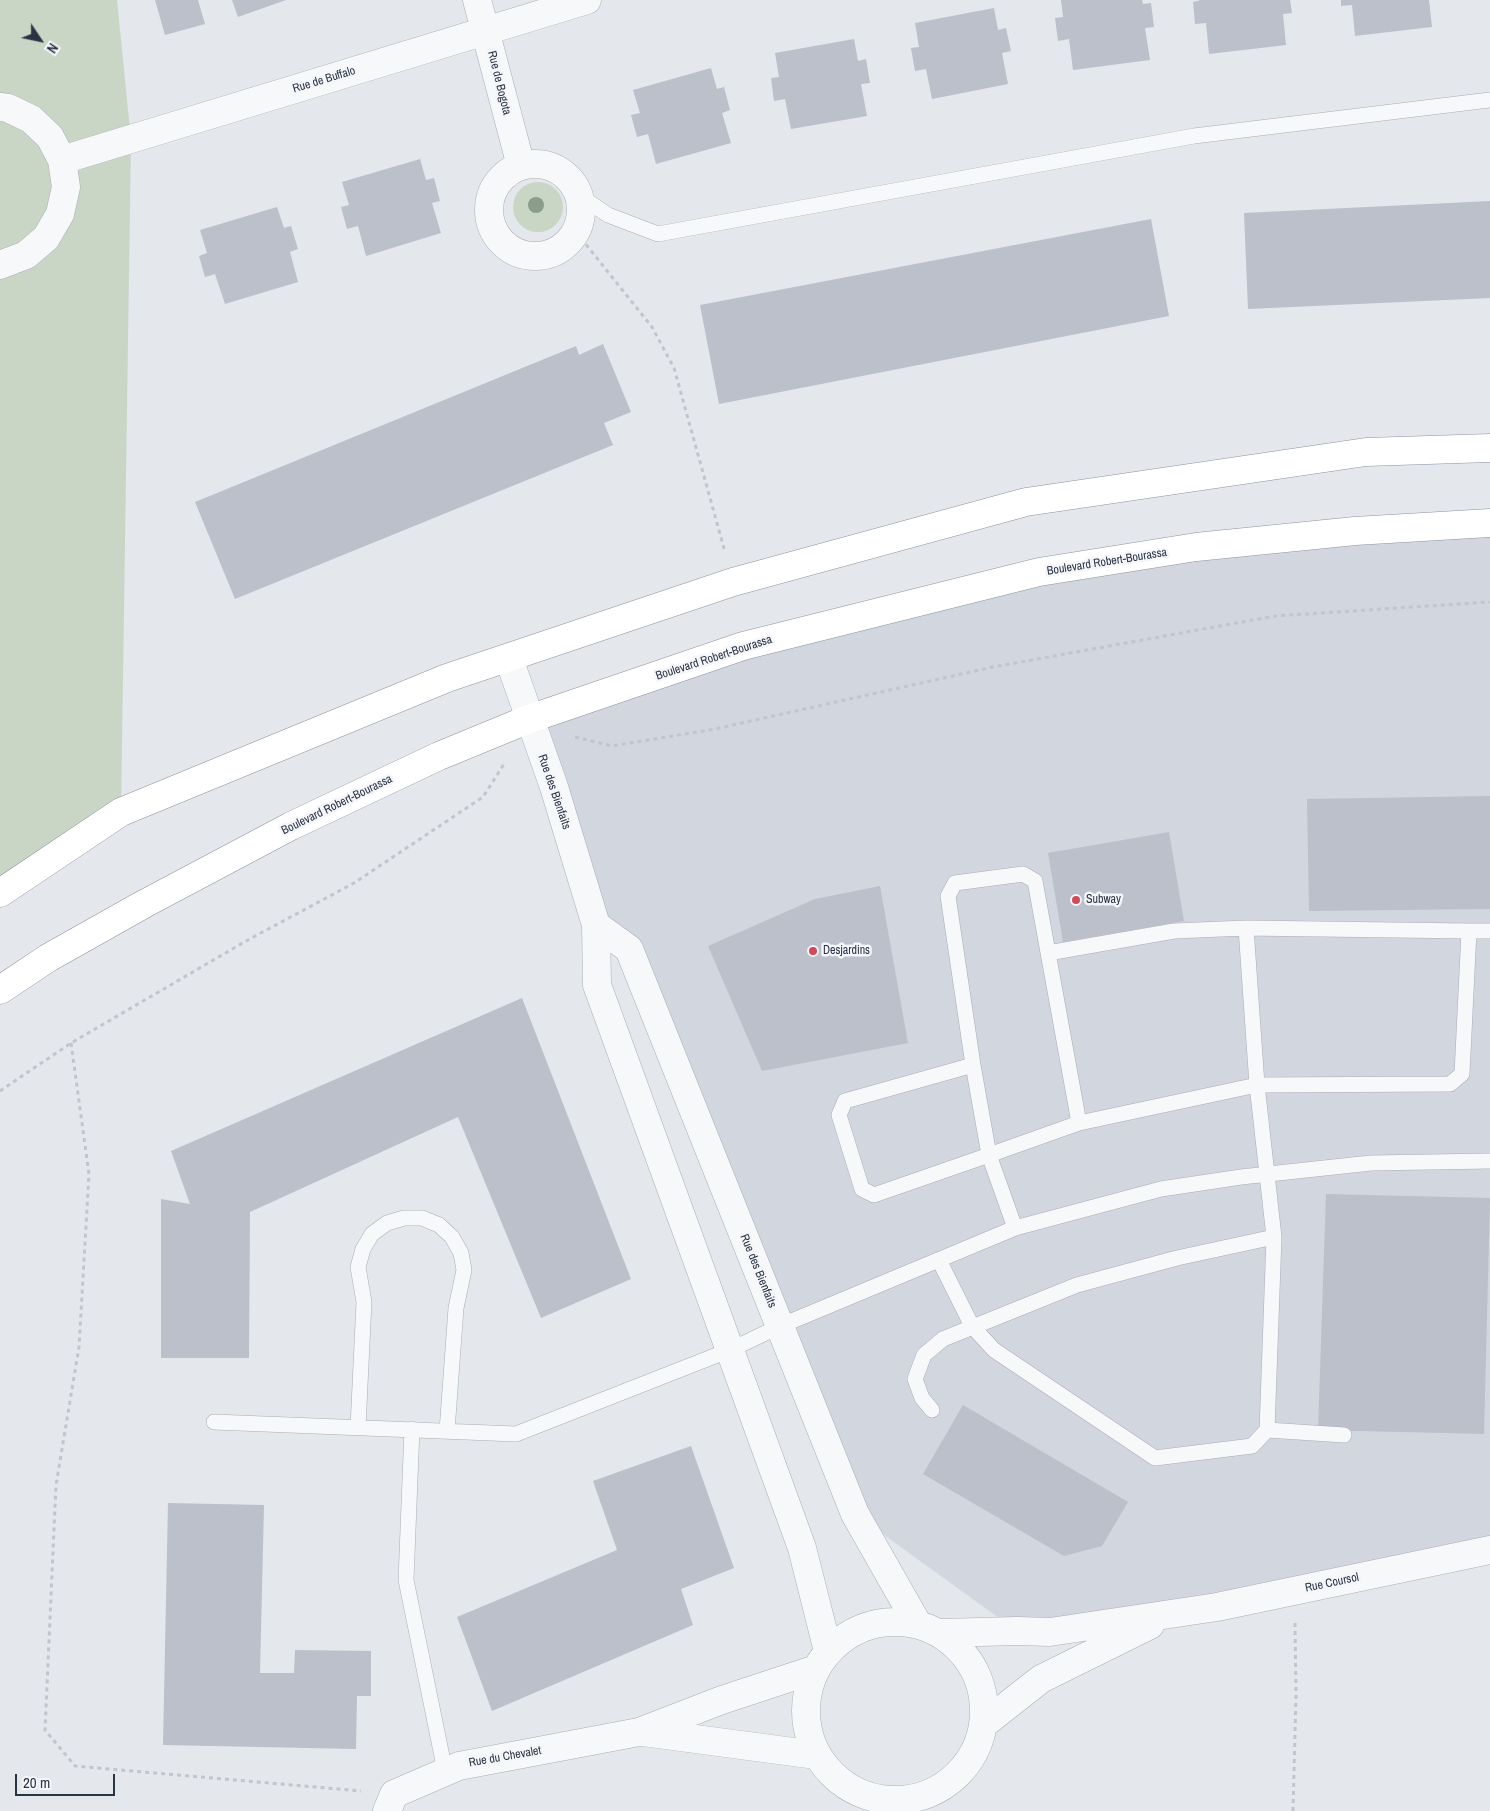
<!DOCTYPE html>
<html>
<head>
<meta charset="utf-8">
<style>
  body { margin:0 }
  #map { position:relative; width:1490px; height:1811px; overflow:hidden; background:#e4e7ec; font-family:"Archivo Narrow",sans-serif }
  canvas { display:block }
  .north { position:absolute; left:15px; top:15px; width:50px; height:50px; -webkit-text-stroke:4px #f4f6f9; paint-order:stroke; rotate:124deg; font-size:14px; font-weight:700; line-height:20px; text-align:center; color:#2b3445 }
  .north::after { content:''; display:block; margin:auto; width:18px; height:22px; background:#2b3445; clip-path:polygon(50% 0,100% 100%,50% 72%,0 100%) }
  .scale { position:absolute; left:15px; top:1774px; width:100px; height:22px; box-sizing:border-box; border:2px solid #2b3445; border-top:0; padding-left:6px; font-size:15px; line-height:18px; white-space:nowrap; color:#2b3445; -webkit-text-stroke:4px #f4f6f9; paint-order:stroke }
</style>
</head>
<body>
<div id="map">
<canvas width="1490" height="1811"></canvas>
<div class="north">N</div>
<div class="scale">20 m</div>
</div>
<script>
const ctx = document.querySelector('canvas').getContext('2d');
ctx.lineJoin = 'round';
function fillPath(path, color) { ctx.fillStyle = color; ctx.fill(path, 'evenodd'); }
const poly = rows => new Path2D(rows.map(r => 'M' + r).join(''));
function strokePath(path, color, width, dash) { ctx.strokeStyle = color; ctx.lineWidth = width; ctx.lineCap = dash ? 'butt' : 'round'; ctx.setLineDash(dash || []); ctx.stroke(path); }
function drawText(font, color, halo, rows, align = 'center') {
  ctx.font = font + ' "Archivo Narrow",sans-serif'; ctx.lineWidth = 5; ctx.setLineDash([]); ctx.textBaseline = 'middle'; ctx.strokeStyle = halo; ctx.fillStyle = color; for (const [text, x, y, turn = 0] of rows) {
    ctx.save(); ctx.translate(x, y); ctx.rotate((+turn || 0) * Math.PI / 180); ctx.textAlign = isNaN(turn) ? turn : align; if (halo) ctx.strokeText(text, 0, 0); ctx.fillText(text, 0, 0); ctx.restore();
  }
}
fillPath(poly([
  [1490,523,1490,1550,1017,1631,855,1514,629,949,596,925,529,719,1039,572]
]), '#d2d6de');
fillPath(poly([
  [0,0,117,0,131,140,121,812,0,893],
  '513 207a25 25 0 1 1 50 0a25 25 0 1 1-50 0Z'
]), '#c9d6c5');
fillPath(poly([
  [155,0,198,0,205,24,165,35],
  [232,0,286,0,238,17],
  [1061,0,1142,0,1143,4,1151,3,1154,27,1145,28,1150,60,1073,70,1069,39,1058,41,1055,18,1063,17],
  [1201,0,1290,0,1292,13,1283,14,1286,45,1209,54,1206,23,1195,24,1193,2],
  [1341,0,1429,0,1432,27,1355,36,1352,5,1341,6],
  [994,8,998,30,1006,28,1011,51,1002,53,1008,84,932,99,926,69,915,71,911,48,919,47,915,23],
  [854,39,858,61,866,59,870,83,861,84,867,116,791,129,785,99,774,101,771,78,779,77,775,53],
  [711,68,717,89,724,87,730,110,722,113,731,143,656,164,648,134,637,137,631,115,640,113,633,90],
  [420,159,426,180,434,178,440,201,432,203,441,233,366,256,358,226,347,229,341,207,349,205,342,182],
  [1490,201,1490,298,1248,309,1244,213],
  [277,207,284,228,291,226,298,249,290,252,298,282,225,304,215,274,205,277,199,256,207,253,200,230],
  [1151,219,1169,316,719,404,700,305],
  [603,344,631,412,604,423,613,445,235,599,195,502,576,346,579,355],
  [1490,796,1490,909,1309,911,1307,799],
  [1169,832,1184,921,1063,942,1048,853],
  [880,886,908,1043,762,1071,708,946,815,899],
  [522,998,631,1279,541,1318,458,1117,250,1212,249,1358,161,1358,161,1199,190,1204,171,1151],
  [1326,1194,1490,1198,1484,1434,1318,1430],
  [963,1405,1128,1502,1102,1546,1064,1556,923,1474],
  [691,1446,734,1568,681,1589,693,1625,492,1711,457,1617,617,1550,593,1481],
  [168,1503,264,1505,260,1673,294,1673,295,1650,371,1651,371,1696,357,1696,356,1749,163,1745]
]), '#bbc0ca');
const lane = poly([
  [580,196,608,215,658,234,1194,136,1490,100],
  [1048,953,1174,931,1246,928],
  [973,1065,989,1155,1079,1123,1035,881,1023,874,955,883,948,896,973,1065,845,1101,839,1115,862,1189,874,1195,989,1155,1015,1228],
  [1079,1123,1257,1085,1450,1084,1462,1074,1469,931,1490,931],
  [939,1260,972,1326,994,1350,1155,1458,1252,1446,1267,1430,1274,1237,1257,1085,1246,928,1469,931],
  [932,1410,922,1398,915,1379,924,1355,943,1339,1077,1285,1177,1258,1274,1237],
  [214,1422,516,1434,730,1350,780,1326,1015,1228,1161,1189,1241,1177,1371,1163,1490,1161],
  [358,1427,364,1302,358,1267,363,1249,372,1234,387,1223,404,1218,422,1218,439,1225,452,1237,461,1253,464,1270,456,1308,447,1431],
  [412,1429,406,1580,445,1771],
  [1267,1430,1344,1435]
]);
const street = poly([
  [477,0,521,166],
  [0,107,8,108,31,119,50,137,62,160,66,187,60,214,46,238,26,255,0,265],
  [62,160,587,0],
  '489 210a46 46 0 1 1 92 0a46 46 0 1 1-92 0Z',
  [509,659,554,787,596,925,597,985,802,1548,828,1651],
  [596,925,629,949,855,1514,917,1623],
  '806 1711a89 89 0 1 1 178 0a89 89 0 1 1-178 0Z',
  [941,1633,1017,1631,1050,1632,1217,1607,1490,1550],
  [985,1723,1041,1679,1150,1625],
  [643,1732,816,1755],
  [387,1811,394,1794,459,1766,639,1732,722,1700,816,1669]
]);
const highway = poly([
  [0,893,121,812,447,678,733,582,1026,502,1366,452,1490,448],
  [0,990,48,958,144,904,291,826,439,756,529,719,743,646,1039,572,1196,547,1355,531,1490,523]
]);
strokePath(lane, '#a9aeb7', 16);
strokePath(street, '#a9aeb7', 29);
strokePath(highway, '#8b94a3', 29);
strokePath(poly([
  [576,232,652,327,674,368,725,552],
  [575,737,612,746,715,729,993,667,1275,616,1490,602],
  [71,1043,89,1174,79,1347,56,1485,45,1730,75,1766,361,1791],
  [0,1091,71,1043,246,941,354,883,483,797,504,764],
  [1293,1811,1296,1695,1295,1622]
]), '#c2c5cb', 3, [4, 4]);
strokePath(lane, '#f7f8fa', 15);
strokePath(street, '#f7f8fa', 28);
strokePath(highway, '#fff', 28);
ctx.fillStyle = '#899d89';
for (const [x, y] of [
  [536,205]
]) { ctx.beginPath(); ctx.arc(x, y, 8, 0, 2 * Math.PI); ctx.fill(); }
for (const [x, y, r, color] of [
  [1076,900,5,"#d1495b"],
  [813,951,5,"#d1495b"]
]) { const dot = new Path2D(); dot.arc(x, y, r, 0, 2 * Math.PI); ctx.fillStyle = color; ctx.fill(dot); strokePath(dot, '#f4f6f9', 2); }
drawText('12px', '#2b3445', '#f4f6f9', [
  ["Rue de Buffalo",324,80,-17],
  ["Rue de Bogota",499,83,76],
  ["Boulevard Robert-Bourassa",1107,562,-9],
  ["Boulevard Robert-Bourassa",714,658,-18],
  ["Rue des Bienfaits",554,792,71],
  ["Boulevard Robert-Bourassa",337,805,-26],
  ["Rue des Bienfaits",758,1271,68],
  ["Rue Coursol",1332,1583,-12],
  ["Rue du Chevalet",505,1757,-10]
]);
drawText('12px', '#2b3445', '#f4f6f9', [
  ["Subway",1086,900],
  ["Desjardins",823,951]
], 'left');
</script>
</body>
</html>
